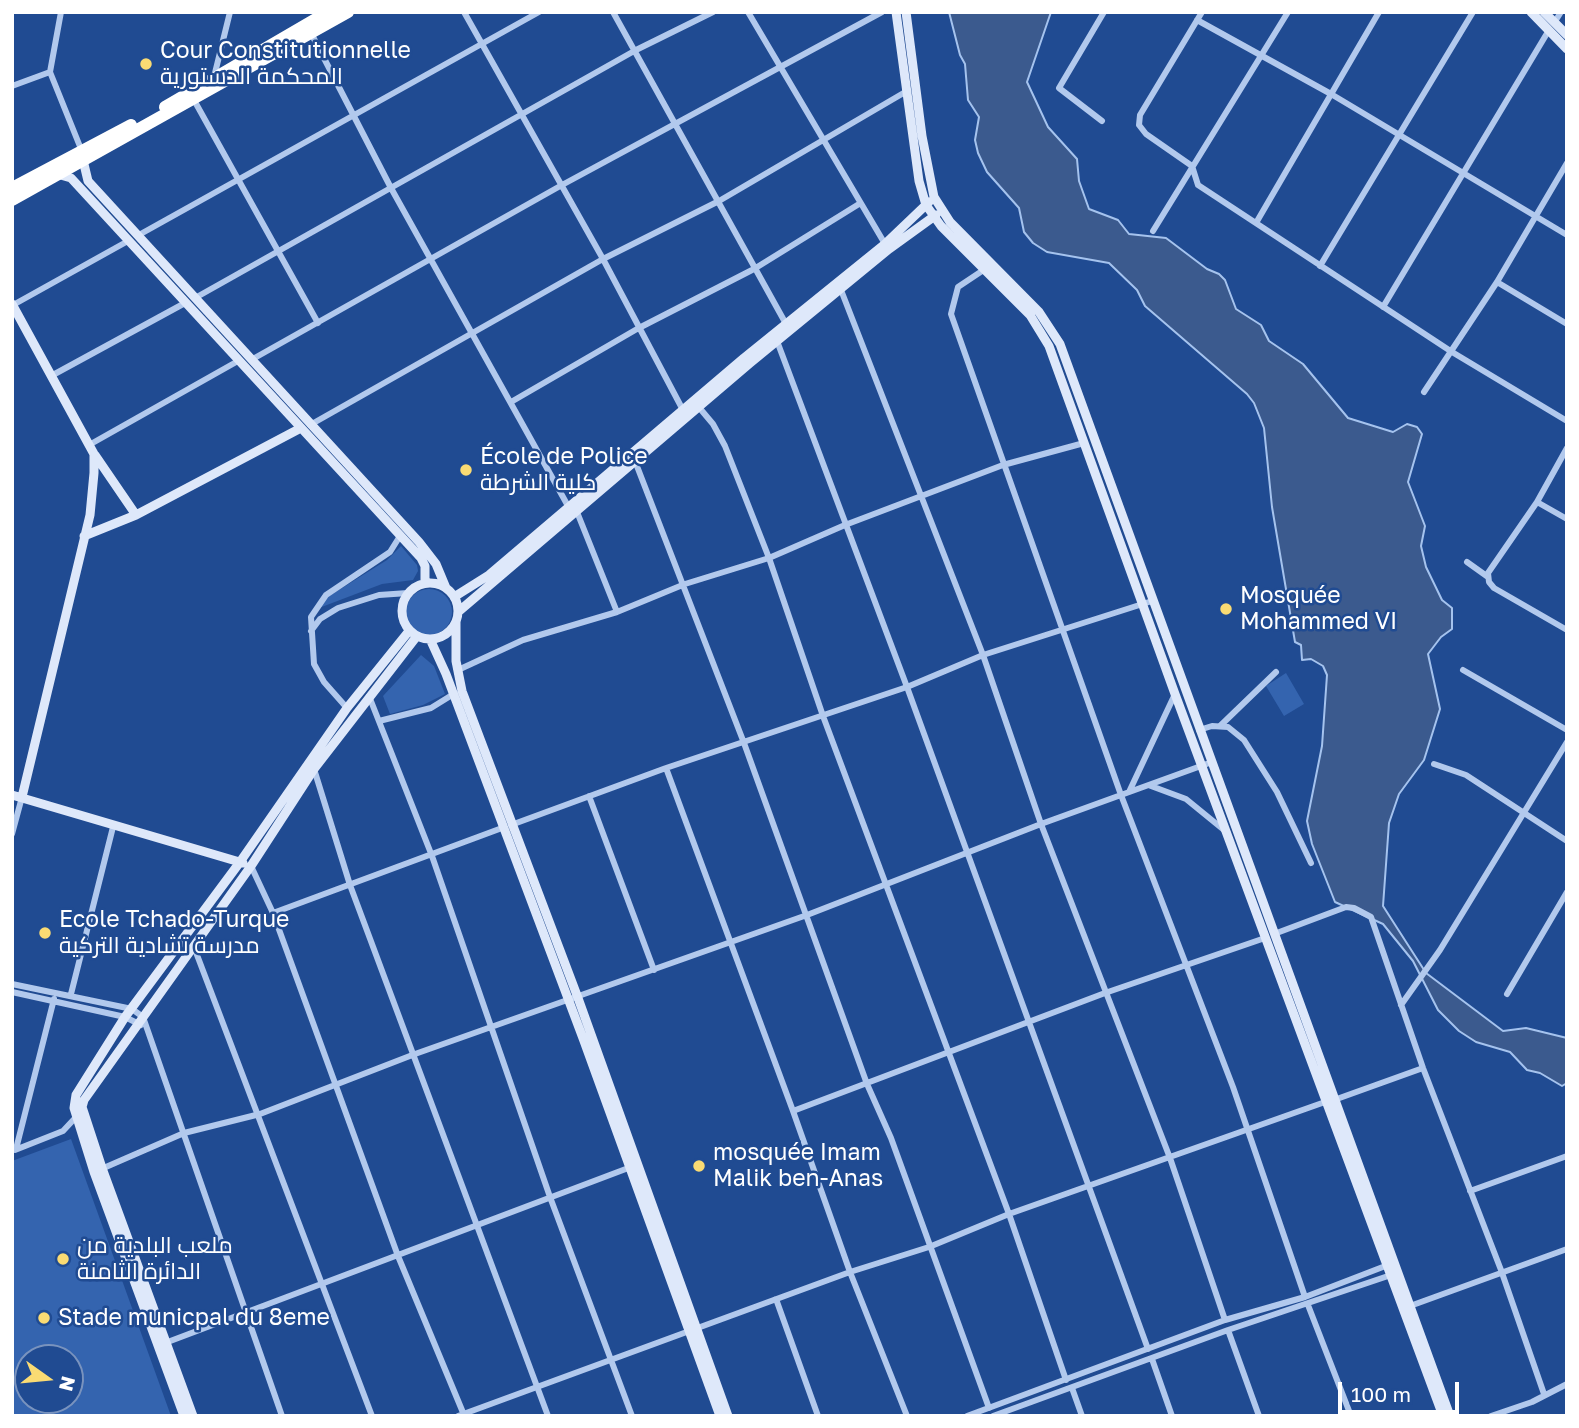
<!DOCTYPE html>
<html>
<head>
<meta charset="utf-8">
<style>
  body { margin:0 }
  #map { position:relative; width:1579px; height:1428px; overflow:hidden; background:#204b92; font-family:"Golos Text",sans-serif }
  canvas { display:block }
  .frame { position:absolute; inset:0; border:14px solid #fff; pointer-events:none }
  .north { position:absolute; left:14px; top:1344px; width:70px; height:70px; box-sizing:border-box; background:#204b92; border:2px solid #7993be; border-radius:50%; rotate:105deg; font-size:19px; font-weight:700; line-height:28px; text-align:center; color:#fff }
  .north::after { content:''; display:block; margin:auto; width:24px; height:32px; background:#fadb73; clip-path:polygon(50% 0,100% 100%,50% 72%,0 100%) }
  .scale { position:absolute; left:1338px; top:1382px; width:121px; height:32px; box-sizing:border-box; border:4px solid #fff; border-top:0; padding-left:9px; font-size:21px; line-height:24px; white-space:nowrap; color:#fff; -webkit-text-stroke:5px #204b92; paint-order:stroke }
</style>
</head>
<body>
<div id="map">
<canvas width="1579" height="1428"></canvas>
<div class="frame"></div>
<div class="north">N</div>
<div class="scale">100 m</div>
</div>
<script>
const ctx = document.querySelector('canvas').getContext('2d');
ctx.lineJoin = 'round';
function fillPath(path, color) { ctx.fillStyle = color; ctx.fill(path, 'evenodd'); }
const poly = rows => new Path2D(rows.map(r => 'M' + r).join(''));
function strokePath(path, color, width, dash) { ctx.strokeStyle = color; ctx.lineWidth = width; ctx.lineCap = dash ? 'butt' : 'round'; ctx.setLineDash(dash || []); ctx.stroke(path); }
function drawText(font, color, halo, rows, align = 'center') {
  ctx.font = font + ' "Golos Text",Cairo,sans-serif'; ctx.lineWidth = 5; ctx.setLineDash([]); ctx.textBaseline = 'middle'; ctx.strokeStyle = halo; ctx.fillStyle = color; for (const [text, x, y, turn = 0] of rows) {
    ctx.save(); ctx.translate(x, y); ctx.rotate((+turn || 0) * Math.PI / 180); ctx.textAlign = isNaN(turn) ? turn : align; if (halo) ctx.strokeText(text, 0, 0); ctx.fillText(text, 0, 0); ctx.restore();
  }
}
fillPath(poly([
  [401,546,417,565,418,571,413,580,382,584,319,608,326,598,387,560],
  '406 612a23 23 0 1 1 46 0a23 23 0 1 1-46 0Z',
  [421,655,434,666,445,694,423,705,390,714,383,696],
  [1286,673,1304,704,1284,716,1266,686],
  [71,1139,171,1416,12,1416,12,1161],
  [28,1358,70,1358,70,1400,28,1400]
]), '#3464af');
const water = poly([
  [949,12,1051,12,1027,82,1048,127,1077,159,1079,181,1089,209,1118,220,1129,234,1166,238,1207,269,1219,274,1225,280,1236,309,1261,325,1269,341,1303,364,1348,418,1393,432,1407,424,1417,427,1422,434,1408,482,1425,526,1421,546,1426,567,1442,600,1452,608,1452,629,1441,637,1428,654,1440,709,1424,760,1399,794,1389,823,1383,906,1426,973,1503,1031,1526,1028,1567,1038,1567,1083,1562,1086,1540,1073,1527,1070,1510,1052,1476,1042,1459,1031,1438,1010,1413,961,1383,924,1335,902,1312,844,1307,821,1322,746,1327,675,1323,666,1311,659,1302,660,1301,645,1295,642,1272,507,1264,428,1254,403,1247,394,1145,306,1137,290,1109,263,1047,252,1033,243,1024,232,1019,208,987,172,978,153,975,140,979,117,968,100,965,64,960,55,949,12]
]);
fillPath(water, '#3b5a8e');
strokePath(water, '#a5c3ee', 2);
strokePath(poly([
  [61,12,50,72,81,149],
  [464,12,603,259,684,412],
  [613,12,786,324],
  [748,12,885,244],
  [1202,12,1140,115,1139,125,1146,134,1192,166,1198,185,1452,352,1567,421],
  [1197,20,1331,94,1567,235],
  [1554,23,1561,12],
  [311,33,391,188,568,506],
  [214,77,230,12],
  [12,86,50,72],
  [194,100,318,323],
  [1102,121,1059,88,1104,12],
  [1256,223,1379,12],
  [1153,231,1288,12],
  [137,236,539,12],
  [1320,266,1473,12],
  [985,269,958,287,951,314,1121,795,1233,1087,1305,1297],
  [1497,282,1567,324],
  [841,290,983,655,1041,824,1170,1158,1225,1320],
  [195,298,636,50,713,12],
  [13,305,128,241],
  [1383,307,1549,30],
  [777,341,907,687,1148,1349],
  [251,360,562,185,882,12],
  [51,376,185,303],
  [1424,392,1497,282,1567,163],
  [511,402,637,329,754,269,859,204],
  [697,405,713,424,725,446,769,558,823,716,1009,1214,1066,1380],
  [310,425,603,259,719,201,907,91],
  [89,445,238,361],
  [1567,448,1537,502,1488,573,1489,582,1494,588,1567,630],
  [635,461,744,743,867,1084,891,1138,989,1408],
  [1537,502,1567,519],
  [577,512,617,612],
  [1467,562,1488,577],
  [311,631,320,619,338,608,379,595,408,593],
  [458,670,523,640,617,612,685,584,769,558,845,525,1003,465,1084,443],
  [1463,670,1567,730],
  [369,696,432,856,550,1197,632,1416],
  [347,708,324,682,314,664,311,617,326,595,390,552,400,536],
  [379,721,431,708,452,695],
  [1220,726,1276,672],
  [1199,730,1212,726,1228,727,1244,740,1277,792,1311,863],
  [1434,764,1466,775,1567,841],
  [666,768,793,1111,1105,993,1265,938],
  [314,769,350,885,548,1416],
  [1151,786,1186,799,1224,830],
  [1129,792,1175,694],
  [589,796,654,970],
  [511,825,666,768,907,687,983,655,1152,601],
  [12,834,22,797],
  [251,866,273,913,398,1256,464,1415],
  [273,913,502,828],
  [1274,934,1346,907,1354,908,1371,917,1423,1068,1501,1270,1544,1394],
  [194,947,372,1416],
  [12,984,132,1009,143,1017,282,1416],
  [12,992,125,1017,141,1025],
  [71,994,113,827],
  [1507,994,1567,892],
  [1401,1005,1440,950,1567,742],
  [1334,1100,1423,1068],
  [793,1111,850,1272,907,1416],
  [16,1149,54,999],
  [15,1150,63,1131,77,1116],
  [99,1170,184,1133,260,1114,415,1054,807,915,1041,824,1212,762],
  [1470,1191,1567,1156],
  [776,1299,818,1416],
  [1308,1305,1351,1416],
  [1410,1306,1567,1249],
  [1228,1330,1259,1416],
  [165,1343,631,1167],
  [1152,1359,1172,1416],
  [1072,1388,1082,1416],
  [458,1416,850,1272,929,1247,1009,1214,1325,1102],
  [967,1416,1225,1320,1305,1297,1388,1265],
  [993,1416,1228,1330,1394,1274],
  [1491,1416,1532,1402,1567,1384]
]), '#b2c9ed', 6);
strokePath(poly([
  [896,12,919,181,926,205,941,226,1030,315,1049,346,1175,694,1443,1416],
  [906,12,922,136,934,197,950,222,1039,312,1060,344,1450,1416],
  [1531,12,1567,49],
  [1544,12,1567,35],
  [83,160,88,181,419,542,436,564,446,588],
  [57,174,71,178,421,558,425,566,425,583],
  [12,304,94,454,94,473,90,515,22,797],
  [95,455,136,515],
  [84,536,136,515,299,429],
  '402 611a28 28 0 1 1 56 0a28 28 0 1 1-56 0Z',
  [454,597,489,575,744,358,885,244,929,202],
  [458,612,750,363,889,249,936,215],
  [456,622,456,661,462,691,578,998,728,1416],
  [430,639,446,674,584,1041,720,1416],
  [12,795,243,863],
  [184,1416,94,1172,74,1108,76,1095,125,1017,240,862,347,708,409,631],
  [193,1416,102,1168,82,1107,84,1100,251,866,314,769,417,636]
]), '#dee8fa', 9);
strokePath(poly([
  [165,107,328,12],
  [12,188,131,125],
  [12,200,348,12]
]), '#fff', 12);
for (const [x, y, r, color] of [
  [146,64,7,"#fadb73"],
  [466,470,7,"#fadb73"],
  [1226,609,7,"#fadb73"],
  [45,933,7,"#fadb73"],
  [699,1166,7,"#fadb73"],
  [63,1259,7,"#fadb73"],
  [44,1318,7,"#fadb73"]
]) { const dot = new Path2D(); dot.arc(x, y, r, 0, 2 * Math.PI); ctx.fillStyle = color; ctx.fill(dot); strokePath(dot, '#204b92', 2.5); }
drawText('23px', '#fff', '#204b92', [
  ["Cour Constitutionnelle",160,51],
  ["المحكمة الدستورية",160,77],
  ["École de Police",480,457],
  ["كلية الشرطة",480,483],
  ["Mosquée",1240,596],
  ["Mohammed VI",1240,622],
  ["Ecole Tchado-Turque",59,920],
  ["مدرسة تشادية التركية",59,946],
  ["mosquée Imam",713,1153],
  ["Malik ben-Anas",713,1179],
  ["ملعب البلدية من",77,1246],
  ["الدائرة الثامنة",77,1272],
  ["Stade municpal du 8eme",58,1318]
], 'left');
</script>
</body>
</html>
